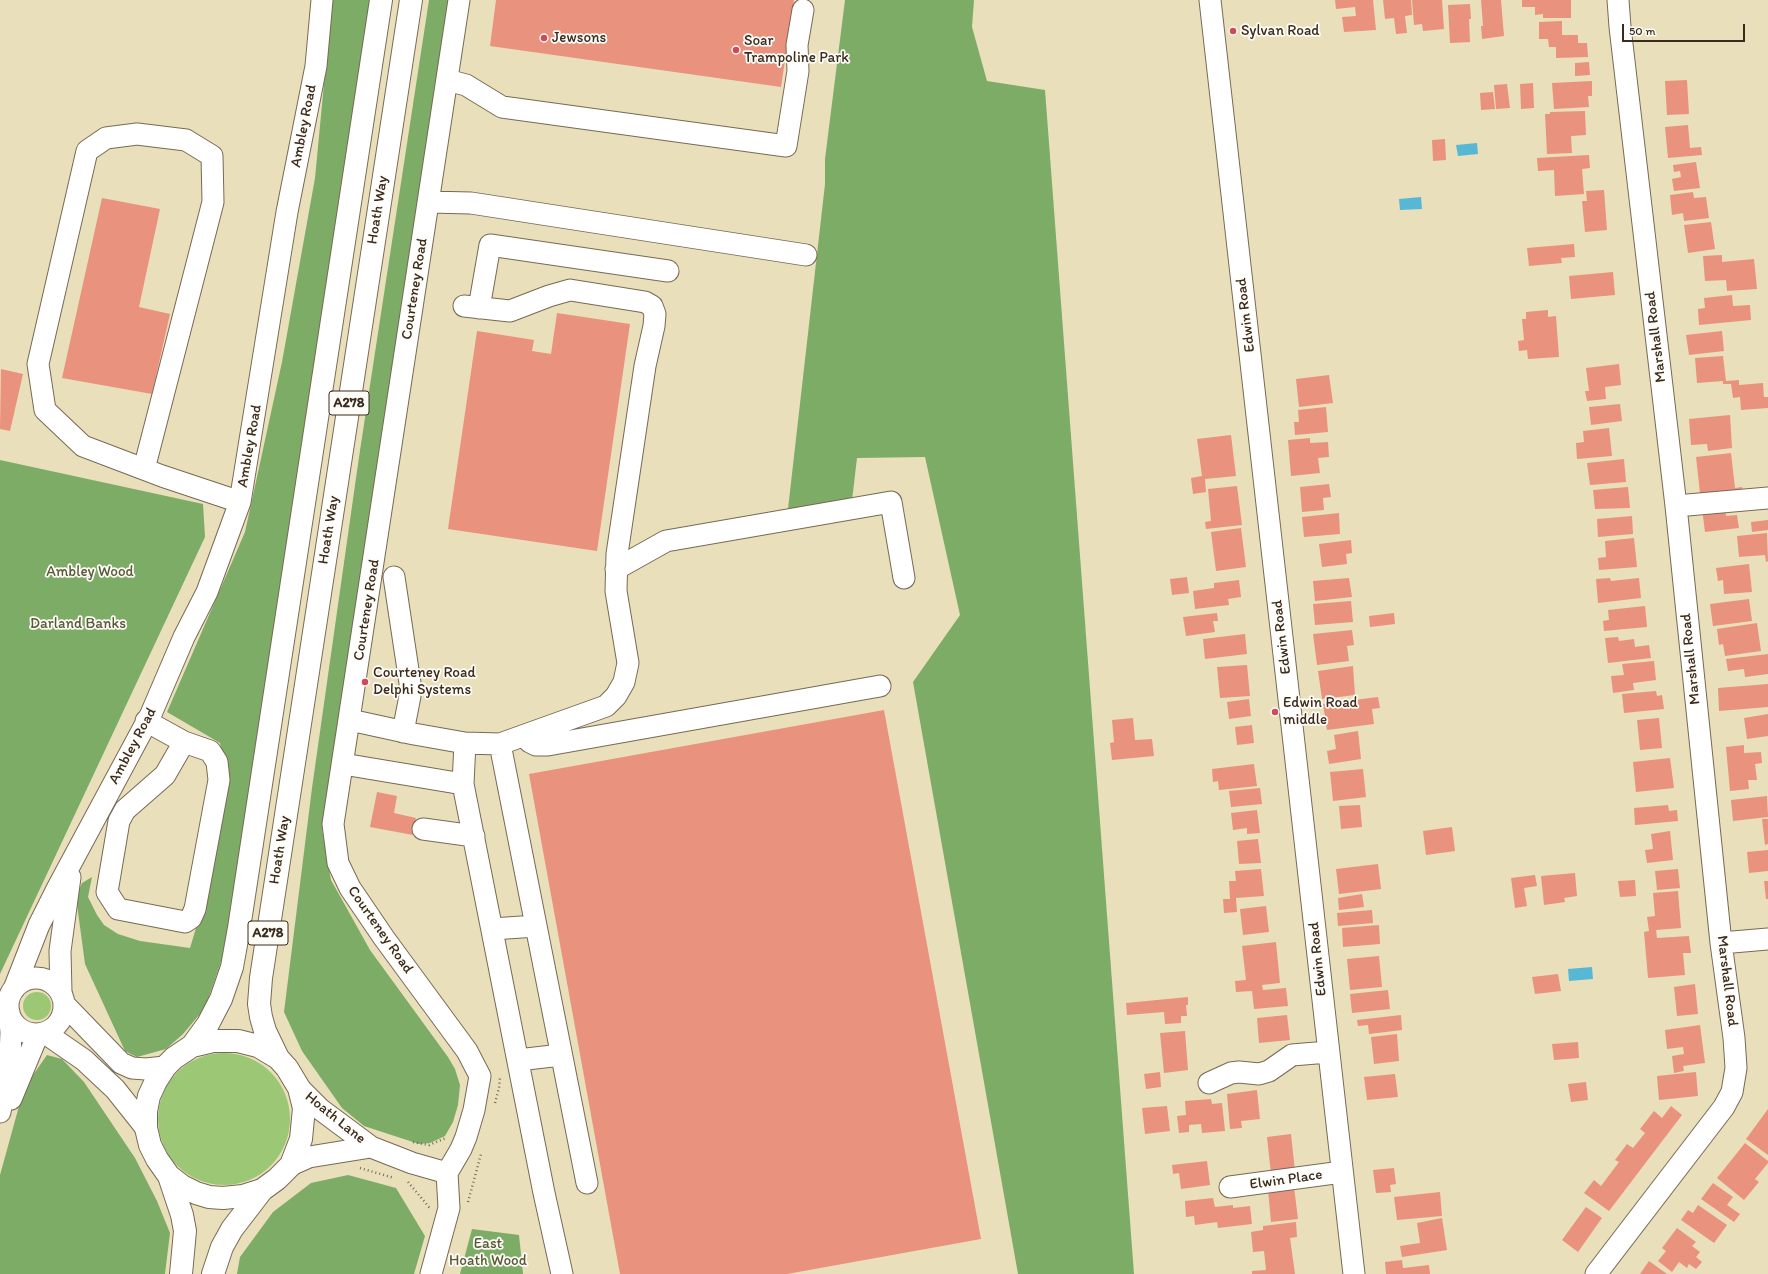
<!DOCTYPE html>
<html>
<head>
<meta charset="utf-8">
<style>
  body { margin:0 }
  #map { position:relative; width:1768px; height:1274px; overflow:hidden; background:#eadfbb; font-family:Itim,sans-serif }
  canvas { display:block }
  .scale { position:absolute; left:1622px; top:24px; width:123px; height:18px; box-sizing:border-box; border:2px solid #3b2a1e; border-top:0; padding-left:5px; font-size:12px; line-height:14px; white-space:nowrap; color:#3b2a1e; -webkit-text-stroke:3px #fdfcf7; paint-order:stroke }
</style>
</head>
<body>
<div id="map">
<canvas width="1768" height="1274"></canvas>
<div class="scale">50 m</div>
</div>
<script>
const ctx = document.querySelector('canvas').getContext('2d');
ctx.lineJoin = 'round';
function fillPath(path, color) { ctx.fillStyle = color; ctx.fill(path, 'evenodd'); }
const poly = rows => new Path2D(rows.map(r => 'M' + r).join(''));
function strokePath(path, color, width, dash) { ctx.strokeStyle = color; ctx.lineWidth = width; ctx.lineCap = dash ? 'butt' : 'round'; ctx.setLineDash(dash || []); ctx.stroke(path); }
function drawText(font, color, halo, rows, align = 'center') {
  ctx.font = font + ' Itim,sans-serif'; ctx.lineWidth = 3.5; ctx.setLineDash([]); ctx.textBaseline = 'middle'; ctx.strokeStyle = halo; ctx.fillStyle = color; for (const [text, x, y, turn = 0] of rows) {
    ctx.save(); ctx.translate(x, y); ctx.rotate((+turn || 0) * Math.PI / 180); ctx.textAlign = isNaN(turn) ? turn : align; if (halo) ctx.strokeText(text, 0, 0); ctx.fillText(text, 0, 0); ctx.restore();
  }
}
fillPath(poly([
  '23 1006a14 14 0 1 1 28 0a14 14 0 1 1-28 0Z',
  '158 1119a66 66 0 1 1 132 0a66 66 0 1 1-132 0Z'
]), '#9cc875');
fillPath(poly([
  [332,0,370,0,225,950,205,1008,183,1034,166,1049,137,1057,125,1051,85,964,76,897,82,883,92,877,88,897,97,915,104,925,118,934,140,941,190,948,202,908,225,766,220,743,167,712,245,532,282,362,315,178],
  [429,0,450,0,385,437,322,829,331,880,370,950,448,1057,455,1069,460,1085,458,1105,453,1122,445,1136,430,1143,419,1144,364,1126,342,1108,302,1051,284,1012,312,788,359,457],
  [845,0,974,0,972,27,987,81,1045,90,1134,1274,1018,1274,913,682,960,615,925,457,857,458,851,509,788,509,825,184,825,159],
  [0,460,203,504,205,537,0,974],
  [47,1055,62,1059,84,1082,135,1158,157,1201,170,1233,165,1274,0,1274,0,1175,24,1088],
  [348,1175,396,1188,425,1236,414,1274,237,1274,240,1257,273,1212,311,1183],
  [472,1229,519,1235,523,1274,460,1274]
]), '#7dac66');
fillPath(poly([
  [1477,143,1478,154,1458,156,1456,145],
  [1421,197,1422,209,1400,210,1399,199],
  [1592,967,1593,979,1569,981,1568,969]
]), '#56b8d5');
fillPath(poly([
  [496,0,794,0,781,87,490,46],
  [1335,0,1373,0,1376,30,1344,32,1342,17,1356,16,1355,7,1336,9],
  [1383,0,1411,0,1412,15,1405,16,1407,33,1396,34,1394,18,1385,19],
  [1412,0,1442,0,1444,29,1423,31,1422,24,1414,25],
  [1481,0,1501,0,1504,36,1482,39,1481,26,1483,26],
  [1522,0,1571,0,1571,18,1543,18,1543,14,1535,15,1535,7,1522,7],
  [1470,4,1471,19,1469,19,1470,42,1450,43,1448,5],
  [1562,21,1562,35,1578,35,1578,43,1587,43,1588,57,1556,58,1556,47,1549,47,1548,39,1539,39,1539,22],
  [1589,62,1590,75,1575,76,1575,63],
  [1687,80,1689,114,1667,115,1665,81],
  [1592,81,1592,96,1588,96,1589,107,1554,109,1552,83],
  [1533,83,1534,108,1521,109,1520,84],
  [1507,84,1510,108,1496,109,1494,85],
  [1493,92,1495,109,1481,110,1480,93],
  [1585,111,1586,135,1571,136,1572,153,1547,154,1545,114,1550,114,1550,112],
  [1688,125,1690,148,1701,147,1702,155,1668,158,1665,127],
  [1445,139,1446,160,1433,161,1432,140],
  [1589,155,1590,168,1582,169,1584,194,1555,196,1554,170,1538,171,1537,158],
  [1696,162,1700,188,1674,191,1672,179,1681,177,1680,171,1674,172,1673,165],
  [1604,190,1607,230,1585,232,1582,201,1587,201,1586,191],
  [1693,192,1694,198,1706,197,1709,218,1684,221,1683,213,1672,215,1670,195],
  [102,198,160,209,139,307,170,314,152,394,62,378],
  [1711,222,1715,249,1688,253,1684,225],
  [1574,244,1575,257,1561,258,1562,263,1529,266,1527,248],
  [1722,255,1722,262,1754,259,1757,289,1727,291,1726,280,1705,281,1703,256],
  [1613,272,1615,295,1571,299,1569,276],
  [1732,295,1733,306,1750,305,1751,320,1699,325,1698,309,1705,308,1704,298],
  [1548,310,1548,317,1556,316,1559,357,1528,359,1527,350,1519,351,1518,341,1524,340,1522,319,1526,319,1526,312],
  [557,313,630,324,597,551,448,529,477,331,534,340,532,351,551,354],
  [1722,331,1724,351,1689,355,1686,335],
  [1723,356,1726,381,1739,380,1739,385,1763,383,1764,397,1768,397,1768,408,1741,410,1740,397,1733,398,1731,384,1723,384,1723,381,1697,383,1695,358],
  [1619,364,1621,385,1605,387,1606,399,1587,401,1585,391,1589,391,1586,368],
  [1,369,23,374,10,431,0,429],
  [1329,375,1333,403,1299,407,1296,379],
  [1620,404,1622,421,1591,425,1589,407],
  [1326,407,1328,432,1295,435,1294,422,1299,422,1298,410],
  [1730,415,1732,448,1708,451,1707,444,1691,445,1689,419],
  [1609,428,1612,456,1577,459,1576,443,1584,442,1583,431],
  [1231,435,1236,476,1205,479,1206,492,1193,494,1191,478,1202,476,1197,439],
  [1310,438,1310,443,1328,442,1329,457,1318,458,1320,473,1291,476,1288,440],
  [1731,453,1735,488,1742,487,1744,497,1701,502,1696,457],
  [1624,459,1626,482,1590,485,1587,463],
  [1329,484,1331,497,1323,498,1324,510,1302,512,1300,487],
  [1237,486,1242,525,1206,529,1205,522,1211,521,1208,489],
  [1628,487,1630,508,1595,509,1593,490],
  [1725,506,1726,516,1737,515,1739,528,1705,532,1702,509],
  [1339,513,1340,534,1304,537,1302,517],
  [1632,516,1633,534,1598,537,1597,519],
  [1768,520,1768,530,1752,532,1751,522],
  [1241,528,1246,567,1216,571,1211,532],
  [1767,533,1768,561,1766,562,1765,555,1739,557,1737,536],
  [1634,538,1637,567,1599,570,1598,558,1606,557,1605,541],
  [1351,540,1352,553,1346,554,1347,564,1322,567,1319,544],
  [1749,564,1752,592,1724,594,1723,580,1718,581,1716,568],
  [1187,577,1189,593,1172,595,1170,579],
  [1349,578,1352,597,1315,601,1313,581],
  [1610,578,1611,581,1639,578,1641,598,1598,603,1596,579],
  [1239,580,1241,597,1228,599,1229,605,1195,609,1193,591,1214,588,1214,583],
  [1749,599,1752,621,1713,626,1710,604],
  [1351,601,1353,622,1315,625,1313,604],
  [1645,606,1647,627,1604,631,1603,621,1609,620,1608,610],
  [1217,613,1218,621,1213,621,1215,632,1186,636,1183,617],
  [1394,613,1395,624,1370,627,1369,616],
  [1757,623,1761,651,1725,656,1723,644,1719,645,1717,629],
  [1352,630,1354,645,1347,646,1349,661,1317,665,1313,634],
  [1245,634,1247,654,1205,659,1203,639],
  [1618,637,1619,641,1634,639,1635,647,1649,645,1651,658,1608,663,1605,638],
  [1768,654,1768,674,1745,677,1744,669,1728,671,1726,659],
  [1654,661,1656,680,1633,683,1634,690,1613,693,1611,676,1624,675,1622,664],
  [1247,665,1250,696,1220,698,1217,667],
  [1353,666,1355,695,1322,699,1318,671],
  [1768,684,1768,707,1719,711,1718,688],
  [1656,691,1657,696,1662,695,1664,709,1624,713,1622,694],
  [1378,697,1380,708,1372,709,1374,724,1327,730,1323,704],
  [1249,699,1251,716,1229,719,1227,702],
  [884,710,981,1239,787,1274,620,1274,529,774],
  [1768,714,1768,736,1747,739,1744,718],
  [1133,718,1135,740,1152,739,1154,756,1112,760,1110,743,1114,742,1112,720],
  [1659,718,1662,748,1640,750,1637,720],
  [1252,725,1254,743,1237,745,1235,727],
  [1358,731,1361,759,1329,764,1327,751,1336,749,1334,735],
  [1744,745,1744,753,1761,752,1762,763,1755,764,1757,780,1748,780,1749,789,1730,791,1726,747],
  [1670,758,1674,788,1636,792,1633,762],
  [1254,764,1257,786,1219,790,1218,781,1213,782,1212,769],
  [1363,769,1366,797,1333,801,1330,772],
  [1260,788,1262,804,1231,807,1229,791],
  [377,792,397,796,394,813,416,818,413,835,370,827],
  [1767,796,1768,817,1733,821,1731,800],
  [1360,805,1362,827,1341,829,1339,806],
  [1668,805,1669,811,1677,810,1678,821,1635,825,1634,808],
  [1257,810,1260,833,1247,834,1247,828,1233,830,1231,813],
  [1762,819,1768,819,1768,844,1765,845],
  [1452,827,1455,851,1426,855,1423,831],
  [1670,831,1673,860,1647,863,1645,850,1653,849,1651,834],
  [1258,839,1261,863,1239,864,1237,841],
  [1768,850,1768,871,1749,873,1747,852],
  [1378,864,1381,889,1339,894,1336,869],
  [1261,869,1264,896,1236,898,1237,912,1224,913,1223,899,1230,899,1229,881,1236,881,1235,871],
  [1678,869,1680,888,1657,890,1655,871],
  [1575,873,1577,896,1564,898,1565,902,1544,905,1541,876],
  [1535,875,1537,886,1524,888,1527,906,1515,908,1511,878],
  [1635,880,1636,896,1620,897,1618,881],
  [1764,881,1768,881,1768,899,1766,899],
  [1678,891,1681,928,1656,930,1657,938,1689,936,1691,953,1683,953,1685,975,1648,978,1644,932,1649,931,1647,917,1655,916,1653,893],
  [1362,894,1364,907,1339,910,1338,898],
  [1266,906,1269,932,1243,935,1240,909],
  [1372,910,1373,923,1338,926,1337,913],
  [1379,925,1380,944,1343,947,1342,928],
  [1276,942,1280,983,1262,985,1263,990,1286,988,1288,1006,1254,1009,1252,991,1236,992,1235,981,1246,980,1242,946],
  [1379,956,1382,987,1350,990,1347,959],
  [1558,974,1561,991,1535,994,1532,977],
  [1695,984,1698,1014,1677,1016,1674,987],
  [1388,990,1390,1009,1352,1013,1350,994],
  [1188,997,1188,1005,1186,1005,1187,1016,1181,1016,1181,1023,1165,1024,1164,1012,1127,1015,1126,1003],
  [1287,1015,1290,1040,1259,1043,1257,1018],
  [1401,1015,1402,1030,1369,1034,1368,1025,1358,1026,1357,1020],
  [1700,1025,1705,1063,1683,1066,1684,1071,1674,1073,1672,1056,1684,1054,1683,1047,1667,1049,1665,1030],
  [1185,1031,1188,1070,1164,1073,1160,1033],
  [1397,1034,1399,1061,1374,1064,1371,1037],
  [1578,1042,1579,1058,1554,1060,1552,1044],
  [1160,1072,1161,1087,1146,1089,1144,1074],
  [1696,1072,1698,1096,1659,1100,1657,1076],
  [1395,1074,1398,1097,1367,1100,1364,1077],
  [1586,1082,1588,1100,1571,1102,1568,1084],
  [1257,1090,1260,1119,1241,1121,1242,1128,1230,1129,1227,1094],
  [1211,1099,1212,1104,1222,1103,1225,1131,1202,1133,1201,1124,1189,1125,1189,1132,1179,1133,1177,1116,1186,1115,1185,1101],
  [1167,1106,1170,1131,1145,1134,1142,1108],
  [1671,1106,1682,1115,1609,1211,1584,1193,1594,1180,1601,1186,1619,1162,1615,1160,1627,1144,1633,1148,1645,1133,1640,1129,1654,1111,1662,1118],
  [1768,1109,1768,1155,1746,1139],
  [1291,1134,1295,1171,1271,1174,1267,1137],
  [1745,1143,1768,1161,1768,1163,1755,1179,1759,1182,1744,1200,1717,1178],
  [1207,1161,1210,1185,1181,1189,1179,1173,1173,1174,1172,1165],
  [1394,1168,1396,1184,1390,1185,1391,1192,1376,1193,1373,1170],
  [1713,1183,1733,1197,1727,1205,1740,1214,1734,1222,1701,1199],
  [1294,1187,1298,1219,1271,1222,1268,1190],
  [1440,1192,1442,1216,1397,1220,1394,1197],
  [1213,1198,1215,1207,1233,1205,1233,1208,1250,1206,1252,1224,1218,1228,1217,1222,1195,1225,1194,1216,1186,1217,1185,1201],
  [1698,1205,1727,1225,1714,1243,1681,1220,1688,1210,1693,1213],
  [1586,1207,1602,1218,1578,1252,1562,1240],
  [1442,1218,1447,1250,1402,1257,1400,1246,1420,1243,1417,1223],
  [1296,1222,1297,1237,1290,1238,1295,1274,1252,1274,1252,1271,1266,1270,1264,1251,1253,1252,1251,1232,1263,1230,1263,1226],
  [1677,1228,1696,1242,1692,1246,1700,1252,1696,1257,1702,1262,1696,1269,1689,1264,1687,1268,1679,1262,1672,1272,1658,1261,1666,1251,1662,1248],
  [1402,1260,1403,1268,1429,1265,1430,1274,1386,1274,1385,1262],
  [1649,1261,1667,1274,1640,1274]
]), '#e9927e');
const minor = poly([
  [1210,0,1354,1274],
  [447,80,466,85,502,107,786,146,798,71,797,45,803,10],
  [428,202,471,203,806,255],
  [479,308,490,245,668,271],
  [144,469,213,202,212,156,186,140,137,134,106,138,87,151,38,364,45,410,83,446,162,476,240,502],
  [1676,506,1768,498],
  [616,569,666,541,891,502,904,578],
  [394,577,410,683,410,696,403,732],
  [350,720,414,734,465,743,500,744,606,706,616,696,624,682,628,663,616,591,617,554,645,366,654,326,655,314,652,306,645,302,570,290,549,296,510,311,464,306],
  [146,721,184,742,210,751,217,762,219,780,195,909,191,918,185,922,118,909,107,892,119,821,125,810,165,775,184,742],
  [524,736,530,742,536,745,548,745,880,686],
  [465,743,463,784,544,1193,562,1274],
  [500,744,587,1183],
  [343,764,463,784],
  [423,829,474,836],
  [492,929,536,926],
  [1721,943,1768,939],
  '8 1006a28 28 0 1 1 56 0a28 28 0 1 1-56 0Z',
  [14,989,39,925,57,889,151,714,184,637,207,592,240,502,287,212,316,66,322,0],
  [61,993,60,951,70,877],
  [65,1005,121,1063,132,1068,146,1069,165,1067],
  [45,1033,84,1060,115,1089,146,1128],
  [518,1060,561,1055],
  [1209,1083,1231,1073,1239,1072,1259,1074,1269,1071,1292,1055,1328,1052],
  [299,1088,320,1109,371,1147,412,1163,447,1173],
  [11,1099,38,1034],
  [0,1112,10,1057,11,1032,9,1012],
  [291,1165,309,1157,371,1147],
  [447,1173,461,1149,466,1137,474,1110,480,1076,467,1051,384,938,350,888,338,863,333,824,459,0],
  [1230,1187,1342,1172],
  [431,1274,449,1208,447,1173],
  [1596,1274,1724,1107,1732,1092,1736,1068,1734,1038,1721,943,1676,506,1620,27,1618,0]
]);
const major = poly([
  [192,1046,213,1041,238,1041,258,1046,278,1058,287,1068,299,1088,304,1108,301,1139,291,1165,277,1179,262,1190,243,1196,223,1198,209,1197,196,1193,182,1186,169,1176,157,1159,150,1145,146,1128,146,1111,149,1096,156,1081,165,1067,174,1058,192,1046,208,1024,221,999,232,967,239,928,381,0],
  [278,1058,265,1031,261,1017,259,1004,261,978,411,0],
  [169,1176,182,1215,185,1231,181,1274],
  [213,1274,222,1247,232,1229,262,1190]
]);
strokePath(minor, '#786955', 23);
strokePath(major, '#786955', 24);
strokePath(poly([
  [495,1103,499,1088,500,1077],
  [413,1142,429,1145,446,1138],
  [360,1168,394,1178],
  [408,1182,429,1207,431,1207],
  [468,1202,481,1154]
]), '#786955', 2.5, [1, 3]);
strokePath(minor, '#fff', 21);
strokePath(major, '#fff', 22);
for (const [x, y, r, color] of [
  [1233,31,4,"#d1495b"],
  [544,38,4,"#d1495b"],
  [736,50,4,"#d1495b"],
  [365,682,4,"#d1495b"],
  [1275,712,4,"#d1495b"]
]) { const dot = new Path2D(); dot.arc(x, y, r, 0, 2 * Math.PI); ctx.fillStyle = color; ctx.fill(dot); strokePath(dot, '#fdfcf7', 1.5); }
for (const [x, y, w] of [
  [349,403,40],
  [268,933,40]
]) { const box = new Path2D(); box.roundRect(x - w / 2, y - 12, w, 24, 3); ctx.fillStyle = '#fdfcf7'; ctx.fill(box); strokePath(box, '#3b2a1e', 1); }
drawText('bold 14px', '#3b2a1e', null, [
  ["A278",349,403],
  ["A278",268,933]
]);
drawText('15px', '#3b2a1e', '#fdfcf7', [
  ["Sylvan Road",1241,31],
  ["Jewsons",552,38],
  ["Soar",744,41],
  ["Trampoline Park",744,58],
  ["Courteney Road",373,673],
  ["Delphi Systems",373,690],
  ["Edwin Road",1283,703],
  ["middle",1283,720]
], 'left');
drawText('15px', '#3b2a1e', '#fdfcf7', [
  ["Ambley Road",304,126,-79],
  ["Hoath Way",378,210,-81],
  ["Courteney Road",415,289,-81],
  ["Edwin Road",1246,315,-97],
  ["Marshall Road",1656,337,-97],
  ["Ambley Road",250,446,-80],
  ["Hoath Way",329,530,-81],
  ["Courteney Road",367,610,-81],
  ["Edwin Road",1282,637,-97],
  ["Marshall Road",1691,659,-96],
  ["Ambley Road",133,746,-62],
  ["Hoath Way",280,850,-81],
  ["Courteney Road",380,930,55],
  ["Edwin Road",1318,959,-96],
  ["Marshall Road",1727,981,83],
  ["Hoath Lane",335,1118,39],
  ["Elwin Place",1286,1180,-8]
]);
drawText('15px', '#585938', '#fdfcf7', [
  ["Ambley Wood",90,572],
  ["Darland Banks",78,624],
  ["East",488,1244],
  ["Hoath Wood",488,1261]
]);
</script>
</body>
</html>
